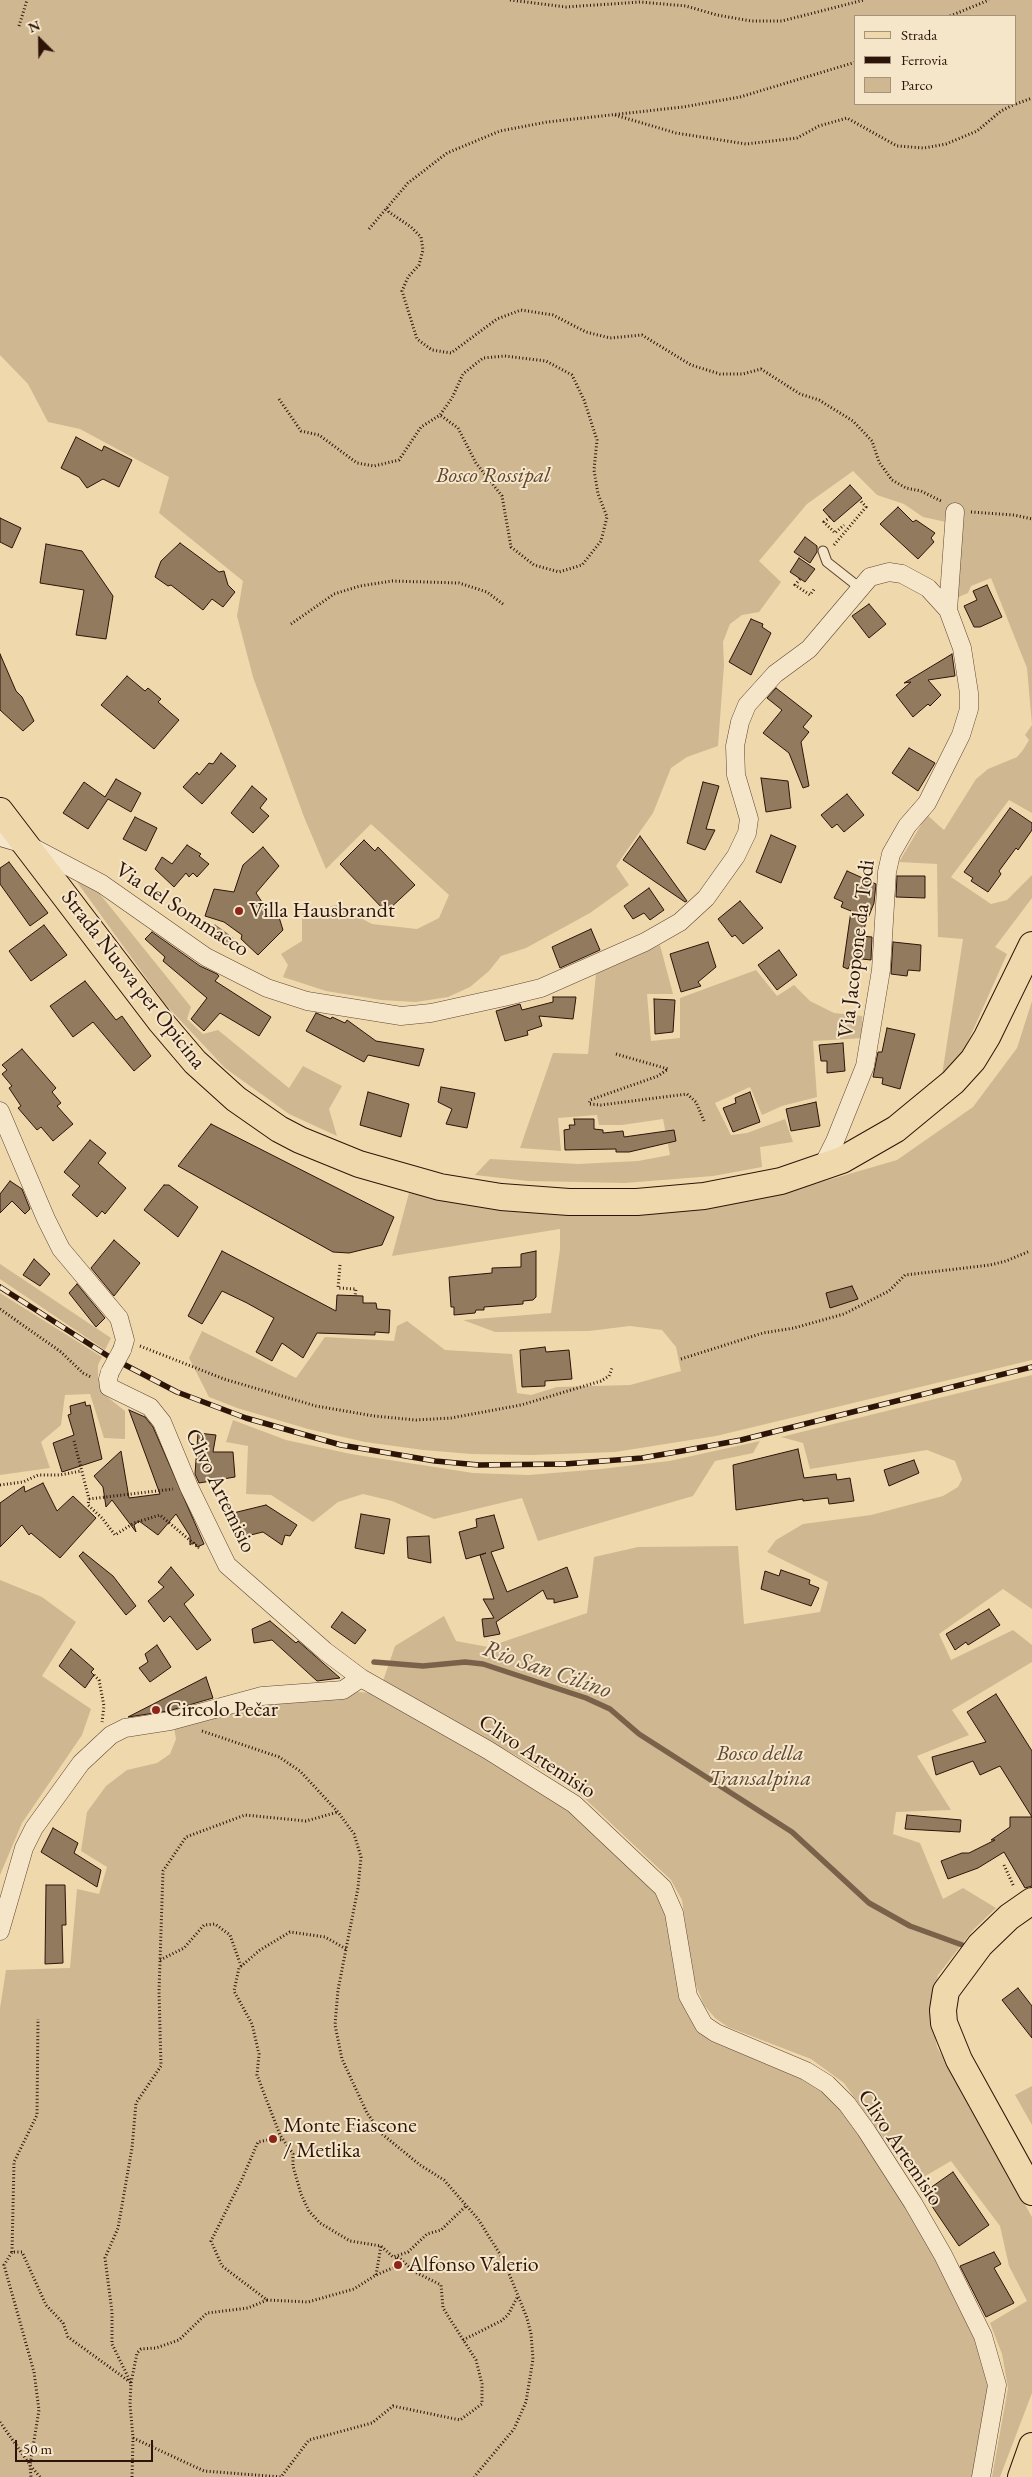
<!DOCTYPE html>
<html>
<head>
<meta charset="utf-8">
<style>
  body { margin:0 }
  #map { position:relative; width:1032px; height:2477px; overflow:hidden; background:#f0d8ad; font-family:"EB Garamond",serif }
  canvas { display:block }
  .legend { position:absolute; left:854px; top:15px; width:162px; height:90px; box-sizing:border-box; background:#f5e6ca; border:1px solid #a5927d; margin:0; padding:6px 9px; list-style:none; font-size:15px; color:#2d1409 }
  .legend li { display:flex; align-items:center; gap:10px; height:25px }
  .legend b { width:25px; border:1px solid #a5927d }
  .north { position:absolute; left:15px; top:15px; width:50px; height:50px; -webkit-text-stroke:4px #f5e6ca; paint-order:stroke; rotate:337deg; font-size:14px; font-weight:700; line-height:20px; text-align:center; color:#2d1409 }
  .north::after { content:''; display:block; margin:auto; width:18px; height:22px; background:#2d1409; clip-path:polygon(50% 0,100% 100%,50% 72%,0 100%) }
  .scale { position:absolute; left:15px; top:2440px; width:138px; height:22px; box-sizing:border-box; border:2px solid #2d1409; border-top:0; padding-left:6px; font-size:15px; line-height:18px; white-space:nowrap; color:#2d1409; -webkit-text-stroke:4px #f5e6ca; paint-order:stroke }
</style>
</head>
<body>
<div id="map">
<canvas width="1032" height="2477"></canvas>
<ul class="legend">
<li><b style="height:6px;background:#f0d8ad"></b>Strada</li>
<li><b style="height:6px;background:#2d1409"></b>Ferrovia</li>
<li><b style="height:14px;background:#cfb791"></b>Parco</li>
</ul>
<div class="north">N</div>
<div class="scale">50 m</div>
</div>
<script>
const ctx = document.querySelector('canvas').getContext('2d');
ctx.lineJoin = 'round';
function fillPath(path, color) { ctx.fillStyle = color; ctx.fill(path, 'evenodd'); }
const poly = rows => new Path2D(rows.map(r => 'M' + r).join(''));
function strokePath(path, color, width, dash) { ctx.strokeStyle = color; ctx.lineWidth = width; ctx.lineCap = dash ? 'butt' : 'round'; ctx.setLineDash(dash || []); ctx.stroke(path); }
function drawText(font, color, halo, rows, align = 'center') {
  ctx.font = font + ' "EB Garamond",serif'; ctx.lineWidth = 4; ctx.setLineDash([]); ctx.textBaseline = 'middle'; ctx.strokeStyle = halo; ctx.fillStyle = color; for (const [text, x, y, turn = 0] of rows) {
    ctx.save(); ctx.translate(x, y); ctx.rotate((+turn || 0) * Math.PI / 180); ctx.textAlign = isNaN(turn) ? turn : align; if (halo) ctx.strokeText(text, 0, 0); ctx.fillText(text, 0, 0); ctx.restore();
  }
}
fillPath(poly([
  [0,0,1032,0,1032,813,1009,800,951,877,991,904,1007,900,1032,875,1032,898,995,947,1007,954,965,1048,942,1075,963,939,938,937,937,864,899,862,927,815,944,830,976,779,988,769,1017,757,1023,750,1029,740,1025,735,1032,725,1027,668,991,578,971,586,968,593,954,599,960,525,923,517,904,504,877,495,853,471,807,504,759,561,781,582,759,612,742,615,730,624,723,642,724,665,718,746,687,757,671,768,653,813,616,866,629,885,590,913,526,948,501,956,489,971,470,987,448,997,416,1002,381,1000,326,991,283,977,288,965,281,954,302,941,302,914,336,905,372,924,417,929,439,918,449,895,371,824,326,869,304,817,253,677,237,616,243,581,159,513,169,477,80,429,48,422,28,384,0,355],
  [856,16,1016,16,1016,104,856,104],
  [69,871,91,883,191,1007,187,1019,203,1034,218,1030,289,1088,303,1066,342,1086,329,1109,337,1136,289,1114,225,1068,165,1004],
  [660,945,673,994,647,994,651,1041,680,1038,680,998,756,970,777,996,794,985,810,1001,834,1013,862,1016,864,1038,813,1041,817,1097,782,1106,762,1115,750,1087,715,1103,731,1135,747,1133,785,1119,793,1142,760,1147,762,1167,713,1176,625,1183,528,1181,475,1175,490,1159,578,1164,638,1161,670,1155,663,1119,622,1125,599,1125,597,1115,558,1118,561,1151,520,1148,553,1053,588,1054,596,974],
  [1032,1001,1032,1360,716,1436,615,1452,532,1455,471,1454,423,1450,365,1442,308,1429,237,1408,209,1397,189,1358,202,1331,296,1378,325,1337,394,1341,397,1326,407,1321,445,1350,512,1354,517,1393,531,1395,557,1387,630,1385,681,1371,676,1347,662,1330,630,1326,589,1331,495,1332,463,1320,551,1313,560,1249,560,1229,392,1256,409,1193,509,1211,784,1193,897,1160,973,1107,1017,1048],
  [0,1264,111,1338,105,1350,0,1279],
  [0,1293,102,1357,98,1365,98,1377,106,1396,125,1411,125,1439,104,1438,90,1394,65,1395,61,1425,41,1442,50,1468,0,1475],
  [1032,1375,1032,1609,1003,1589,939,1634,951,1660,1013,1630,1032,1645,1032,1662,952,1710,969,1735,917,1756,951,1810,896,1812,893,1834,920,1843,943,1899,963,1888,996,1908,973,1930,938,1975,930,2009,937,2047,1032,2217,1032,2393,1000,2477,992,2477,1008,2388,1002,2354,990,2323,1027,2301,1009,2266,1000,2226,951,2161,915,2182,844,2083,811,2059,728,2027,715,2018,704,2005,693,1978,682,1900,671,1880,581,1795,538,1768,383,1681,395,1646,444,1616,456,1641,488,1647,587,1613,594,1557,638,1547,738,1546,744,1624,820,1612,828,1582,767,1552,776,1540,803,1524,871,1515,943,1496,958,1487,962,1479,955,1461,927,1450,810,1469,803,1443,781,1437],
  [233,1420,286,1440,351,1454,473,1473,529,1475,601,1469,669,1461,760,1441,753,1453,715,1461,693,1496,538,1541,522,1498,434,1519,392,1501,363,1494,338,1502,313,1522,271,1495,246,1494,248,1446,226,1442],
  [0,1580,42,1597,76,1622,42,1676,91,1709,82,1735,22,1823,0,1875],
  [358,1692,373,1693,529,1782,576,1813,649,1884,660,1901,669,1920,697,2027,710,2040,803,2078,827,2093,858,2131,897,2191,947,2278,975,2336,988,2378,986,2416,974,2477,0,2477,0,2008,6,1970,70,1968,77,1889,99,1894,107,1867,81,1851,87,1812,106,1786,127,1770,157,1763,170,1754,176,1739,174,1728,276,1703,338,1697],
  [1032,2086,1032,2125,1015,2095]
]), '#cfb791');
const water = poly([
  [215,925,233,938,227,947,208,934,215,925]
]);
fillPath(water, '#ae9575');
strokePath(water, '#7a614a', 1);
strokePath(poly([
  [374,1662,423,1666,465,1662,483,1664,586,1698,610,1709,639,1734,792,1832,869,1903,910,1926,965,1946]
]), '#7a614a', 5.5);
const building = poly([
  [76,437,102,451,104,446,132,460,119,487,103,479,87,488,79,477,61,468,76,437],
  [850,485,862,498,834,522,823,510,850,485],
  [898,507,913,522,916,520,935,533,931,538,934,542,918,559,880,524,898,507],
  [0,518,21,528,12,548,0,542,0,518],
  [805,537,817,546,817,552,810,563,794,552,805,537],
  [180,543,219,572,224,571,228,585,235,592,223,607,212,599,203,610,171,585,168,586,155,577,161,561,180,543],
  [46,544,82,551,113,596,106,639,76,635,84,590,40,583,46,544],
  [799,558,815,569,805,582,790,572,799,558],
  [987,585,1002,617,980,627,974,627,964,606,977,600,973,591,987,585],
  [869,604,886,624,869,638,852,616,869,604],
  [751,619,763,624,762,627,771,633,751,675,729,662,751,619],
  [0,654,16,691,22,697,34,721,23,731,0,710,0,654],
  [952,654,955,676,928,680,941,695,930,706,928,704,913,717,896,695,911,682,904,683,952,654],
  [127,676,145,691,148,688,161,699,158,702,179,720,154,749,101,705,127,676],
  [776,688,812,716,803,727,809,732,801,742,809,786,803,788,789,753,763,733,782,710,767,698,776,688],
  [909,748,935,763,918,791,892,773,909,748],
  [221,753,236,766,202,804,183,787,197,772,199,775,209,763,213,764,221,753],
  [761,778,788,781,791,808,766,812,761,778],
  [116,779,141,793,131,812,108,799,88,829,63,813,84,782,105,797,116,779],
  [703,782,719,786,706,829,715,830,705,850,687,843,703,782],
  [252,786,267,799,260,808,269,816,253,833,231,813,252,786],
  [847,794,864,815,844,832,837,824,832,828,821,815,847,794],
  [1010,808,1032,823,1032,830,1018,850,1016,848,999,871,1001,874,988,892,971,881,973,878,964,872,1010,808],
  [135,817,157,828,146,851,123,839,135,817],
  [771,835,796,846,781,883,756,872,771,835],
  [640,836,687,901,685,902,623,860,640,836],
  [364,840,375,851,378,847,415,885,386,912,340,864,364,840],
  [187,845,201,854,199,856,209,864,197,877,193,873,189,877,186,873,174,887,155,869,162,857,172,864,187,845],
  [263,847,279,866,256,893,266,908,278,914,283,930,258,955,241,939,242,935,224,922,205,916,214,889,234,892,243,865,263,847],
  [9,862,48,913,30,926,0,884,0,868,9,862],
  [847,871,876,884,874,903,861,936,872,937,871,960,853,958,848,969,843,967,851,911,841,907,843,902,834,898,847,871],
  [897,876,925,876,925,898,896,897,897,876],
  [649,888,664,910,650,920,644,913,633,919,624,906,649,888],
  [740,901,763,928,743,944,735,935,732,937,718,919,740,901],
  [44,925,67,955,31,981,9,951,44,925],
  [591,929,600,950,560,968,552,947,591,929],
  [152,932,200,966,217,974,219,976,215,981,271,1017,259,1036,220,1013,204,1031,191,1019,207,998,163,961,165,957,145,939,152,932],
  [708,942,716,967,698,982,701,986,681,992,670,954,708,942],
  [893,942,921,945,920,971,908,970,907,976,891,974,893,942],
  [779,950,797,975,777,990,758,965,779,950],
  [85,981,116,1020,122,1016,151,1056,134,1071,93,1022,73,1037,50,1006,85,981],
  [553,997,576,997,573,1019,539,1016,542,1026,527,1031,528,1035,505,1041,496,1011,520,1004,522,1010,553,1002,553,997],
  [654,999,675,1000,673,1032,655,1034,654,999],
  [316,1013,331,1019,332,1017,345,1023,347,1020,376,1041,424,1049,419,1066,368,1055,364,1062,306,1031,316,1013],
  [887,1028,915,1034,900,1089,882,1084,883,1078,873,1077,878,1052,882,1052,887,1028],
  [843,1043,845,1071,827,1073,827,1061,821,1061,819,1045,843,1043],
  [22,1049,56,1088,52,1092,61,1103,57,1106,73,1124,53,1141,41,1127,37,1130,18,1108,21,1106,9,1088,12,1086,2,1074,7,1070,2,1065,22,1049],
  [441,1087,475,1093,467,1128,446,1124,452,1109,438,1102,441,1087],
  [368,1092,409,1104,401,1137,360,1125,368,1092],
  [750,1092,760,1122,733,1132,723,1108,736,1103,735,1098,750,1092],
  [816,1102,820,1126,791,1131,786,1109,816,1102],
  [574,1119,594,1119,594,1129,603,1130,603,1133,623,1131,624,1137,674,1130,676,1141,629,1152,616,1152,616,1149,565,1150,564,1130,570,1129,569,1125,575,1125,574,1119],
  [211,1124,394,1217,382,1245,349,1253,333,1252,178,1166,211,1124],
  [90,1140,106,1153,98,1163,126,1188,105,1214,102,1211,97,1217,72,1195,80,1186,64,1172,90,1140],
  [10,1181,22,1189,30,1209,25,1214,12,1201,0,1213,0,1194,10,1181],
  [164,1185,169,1185,198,1207,178,1237,144,1210,164,1185],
  [114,1240,140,1263,114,1296,91,1268,114,1240],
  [222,1251,336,1311,337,1295,363,1296,363,1303,376,1303,377,1309,390,1310,389,1333,375,1332,375,1335,317,1333,303,1358,282,1343,272,1361,256,1352,274,1318,247,1303,222,1291,202,1324,188,1316,222,1251],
  [536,1251,536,1297,533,1300,523,1301,523,1304,484,1307,484,1310,476,1310,475,1313,454,1315,454,1307,451,1307,449,1277,492,1273,492,1268,521,1267,521,1254,536,1251],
  [34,1259,50,1274,40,1286,23,1275,34,1259],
  [77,1284,105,1318,96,1327,69,1293,77,1284],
  [852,1286,858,1299,830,1308,826,1293,852,1286],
  [545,1347,546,1352,569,1350,572,1379,545,1381,545,1386,522,1387,520,1350,545,1347],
  [85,1402,86,1406,90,1405,102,1459,62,1472,53,1443,74,1435,68,1415,71,1414,70,1406,85,1402],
  [129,1410,145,1417,153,1427,204,1544,197,1547,194,1542,190,1545,190,1536,176,1514,158,1535,139,1521,134,1525,136,1532,112,1500,106,1507,103,1487,94,1476,121,1451,129,1498,160,1494,129,1410],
  [198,1433,216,1435,213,1452,233,1452,235,1477,199,1483,195,1474,198,1433],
  [798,1449,804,1478,836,1474,837,1480,850,1478,854,1501,829,1504,828,1498,803,1501,803,1499,736,1510,733,1465,798,1449],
  [914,1460,919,1473,889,1486,884,1470,914,1460],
  [43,1483,57,1511,73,1496,96,1518,60,1558,31,1533,29,1535,22,1525,0,1547,0,1503,24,1486,25,1492,43,1483],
  [266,1505,297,1525,290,1536,285,1535,282,1545,263,1532,238,1538,229,1514,266,1505],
  [361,1514,390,1519,384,1554,355,1548,361,1514],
  [494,1515,504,1548,491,1552,507,1592,567,1567,578,1597,554,1603,554,1599,547,1599,543,1590,496,1622,500,1634,484,1637,482,1619,494,1618,483,1599,494,1599,480,1555,486,1553,466,1559,459,1532,477,1527,476,1519,494,1515],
  [429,1536,431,1563,408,1558,407,1537,429,1536],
  [83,1552,113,1576,136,1606,126,1615,79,1556,83,1552],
  [171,1567,194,1595,184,1604,211,1640,197,1650,170,1616,164,1622,148,1601,164,1587,158,1582,171,1567],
  [781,1570,810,1580,809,1584,819,1588,811,1606,761,1589,765,1571,779,1576,781,1570],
  [989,1609,1000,1625,968,1645,966,1642,955,1650,946,1634,989,1609],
  [342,1612,366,1630,355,1644,331,1627,342,1612],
  [270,1621,296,1643,298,1641,340,1678,317,1681,272,1640,254,1643,252,1629,270,1621],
  [157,1645,171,1667,150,1682,139,1668,148,1662,145,1654,157,1645],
  [71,1649,94,1669,91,1672,94,1675,85,1688,59,1666,71,1649],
  [206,1677,213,1698,168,1711,128,1717,206,1677],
  [996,1694,1032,1751,1032,1886,1025,1888,1004,1852,978,1868,948,1879,941,1861,962,1853,969,1853,995,1840,991,1840,1010,1827,1010,1817,1032,1817,1000,1766,980,1775,973,1761,936,1775,932,1757,986,1742,967,1712,996,1694],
  [907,1815,961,1820,960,1832,905,1829,907,1815],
  [53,1828,78,1843,74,1853,101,1870,97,1887,41,1852,53,1828],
  [46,1885,65,1885,66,1925,62,1925,63,1963,45,1964,46,1885],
  [1018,1988,1032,2006,1032,2038,1002,2000,1018,1988],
  [953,2172,989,2225,959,2246,923,2193,953,2172],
  [994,2252,1001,2264,994,2268,1014,2303,986,2317,960,2266,994,2252]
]);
fillPath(building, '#927a5e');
strokePath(building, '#2d1409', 1);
const lane = poly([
  [823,551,827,562,860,588]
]);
const street = poly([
  [0,837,28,845,102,884,206,957,267,988,307,1001,401,1016,431,1013,504,997,541,988,645,942,680,922,706,898,736,856,747,833,749,819,736,775,735,746,740,722,747,705,775,674,809,649,870,577,889,572,902,574,928,588,948,610],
  [0,1111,46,1219,61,1249,119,1318,125,1340,122,1350],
  [822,1167,835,1141,865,1066,881,970,887,872,891,854,907,826,927,803,961,735,969,709,969,693,962,648,948,610,955,512],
  [110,1372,108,1379,109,1387,150,1407,162,1422,189,1487,227,1565,325,1651,361,1678,488,1750,574,1804,663,1888,674,1913,688,1996,704,2025,716,2033,806,2071,827,2084,847,2104,866,2130,913,2203,943,2255,983,2336,997,2385,981,2477],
  [0,1931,24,1848,34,1828,81,1763,111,1735,125,1728,170,1721,262,1696,343,1690,361,1678]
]);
const primary = poly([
  [0,811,161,1022,195,1062,236,1099,279,1129,300,1140,359,1164,440,1187,501,1197,569,1202,637,1202,704,1196,781,1181,842,1160,896,1129,953,1082,973,1060,987,1037,1032,945],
  [1032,1901,1009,1917,980,1945,946,1991,943,2010,944,2023,959,2060,1032,2192],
  [1021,2477,1032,2446]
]);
strokePath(lane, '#5e4532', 11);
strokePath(street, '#5e4532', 19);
strokePath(primary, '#2d1409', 28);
strokePath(poly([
  [510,0,566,7,640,2,686,6,717,15,751,21,782,21,864,0],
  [950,16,989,0],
  [19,26,27,0],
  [1016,104,1032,98],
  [615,115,676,133,746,144,797,138,819,126,847,118,897,146,924,148,946,144,977,131,1001,111,1015,104],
  [387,208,389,212,411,227,421,237,423,250,419,265,408,277,402,291,417,339,432,350,451,353,497,319,521,310,553,315,586,332,610,338,642,335,691,365,720,374,743,374,761,369,800,394,819,400,853,421,872,441,879,462,892,480,906,488,921,491,943,502],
  [369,229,408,183,447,153,500,131,547,122,683,107,740,97,856,62],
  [279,399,301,431,319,435,357,463,374,466,399,460,421,427,440,415,452,398,463,374,483,358,505,356,546,361,572,375,584,400,597,440,594,470,598,494,607,517,601,541,582,565,559,572,534,565,511,547,502,496,476,463,458,428,440,415],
  [971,512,1014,515,1032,519],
  [830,517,824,522,835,533,844,525],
  [834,545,866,507,860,500],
  [800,579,795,585,810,595,815,588],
  [291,624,334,594,360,586,392,581,459,583,487,592,504,605],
  [616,1054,668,1069,658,1076,590,1100,589,1104,601,1105,687,1094,696,1102,704,1121],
  [340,1265,338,1288,356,1289,355,1296],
  [0,1309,61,1352,83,1373,91,1377],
  [140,1346,224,1379,316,1406,374,1416,416,1420,451,1418,521,1405,601,1381,609,1376,612,1368],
  [681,1359,763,1333,794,1328,844,1314,889,1291,905,1275,990,1265,1006,1261,1030,1251],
  [74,1441,89,1499,88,1505,102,1518,115,1535,134,1523,160,1515,199,1548],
  [0,1485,23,1482,38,1475,60,1475,81,1471],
  [89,1499,173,1489],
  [94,1675,99,1680,104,1706,102,1722],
  [202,1731,279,1757,300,1771,338,1812,354,1834,361,1857,358,1888,338,1990,335,2025,342,2059,367,2113,382,2134,420,2165,444,2180,478,2219,503,2259,527,2318,531,2334,533,2359,526,2402,514,2429,474,2477],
  [1004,1865,1014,1887],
  [346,1949,325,1937,290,1932,260,1950,239,1968,234,1991,252,2024,259,2054,257,2075,280,2135,293,2154,293,2166,301,2194,309,2211,320,2223,350,2241,381,2246,393,2257,408,2252,427,2234,441,2230,467,2205],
  [160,1960,184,1948,204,1925,215,1924,230,1935,241,1966],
  [12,2252,14,2162,37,2115,38,2019],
  [376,2275,381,2246],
  [267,2300,308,2302,354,2289,376,2275,395,2267,397,2256],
  [463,2340,501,2321,508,2315,518,2296],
  [131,2383,112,2344,112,2312,105,2258,118,2228,132,2148,136,2103,161,2066,159,1992,163,1871,186,1837,245,1815,306,1821,338,1812],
  [0,2422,30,2465,31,2477],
  [133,2438,204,2471,281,2477,309,2440,372,2423,393,2406,460,2420,482,2404,482,2384,476,2360,443,2308,441,2285,415,2272,397,2256],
  [40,2477,30,2465,39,2410,34,2372,4,2265,12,2252,22,2252,46,2305,63,2323,68,2337,130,2382],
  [132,2477,133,2438,130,2404,131,2383,137,2353,141,2349,156,2348,179,2340,207,2313,248,2308,267,2300,222,2266,211,2241,242,2179,258,2142,273,2139,283,2140]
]), '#2d1409', 3, [1, 2.5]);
strokePath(lane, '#f5e6ca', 9);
strokePath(street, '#f5e6ca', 18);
strokePath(primary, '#f0d8ad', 26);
const rail = poly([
  [0,1287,108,1356,177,1392,246,1418,341,1445,435,1461,479,1465,565,1464,642,1458,682,1451,741,1440,1032,1367]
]);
strokePath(rail, '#2d1409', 5.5);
strokePath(rail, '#f5e6ca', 4, [11]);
const streetBridge = poly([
  [110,1372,122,1350]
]);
strokePath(streetBridge, '#5e4532', 19, []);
strokePath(streetBridge, '#f5e6ca', 18);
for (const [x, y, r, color] of [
  [239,911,5,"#8f2418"],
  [156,1710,5,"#8f2418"],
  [273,2139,5,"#8f2418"],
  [398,2265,5,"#8f2418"]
]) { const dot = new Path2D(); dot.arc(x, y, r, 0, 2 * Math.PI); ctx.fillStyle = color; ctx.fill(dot); strokePath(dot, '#f5e6ca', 2); }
drawText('italic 22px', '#5e4532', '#f5e6ca', [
  ["Bosco Rossipal",493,476],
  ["Bosco della",760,1754],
  ["Transalpina",760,1779]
]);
drawText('22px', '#2d1409', '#f5e6ca', [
  ["Via del Sommacco",182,910,33],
  ["Via Jacopone da Todi",857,949,-83],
  ["Strada Nuova per Opicina",133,980,52],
  ["Clivo Artemisio",220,1491,64],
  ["Clivo Artemisio",537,1757,33],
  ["Clivo Artemisio",900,2148,56]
]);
drawText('22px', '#2d1409', '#f5e6ca', [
  ["Villa Hausbrandt",249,911],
  ["Circolo Pečar",166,1710],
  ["Monte Fiascone",283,2126],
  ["/ Metlika",283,2151],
  ["Alfonso Valerio",408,2265]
], 'left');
drawText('italic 24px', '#614834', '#f5e6ca', [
  ["Rio San Cilino",547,1670,19]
]);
</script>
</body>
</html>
